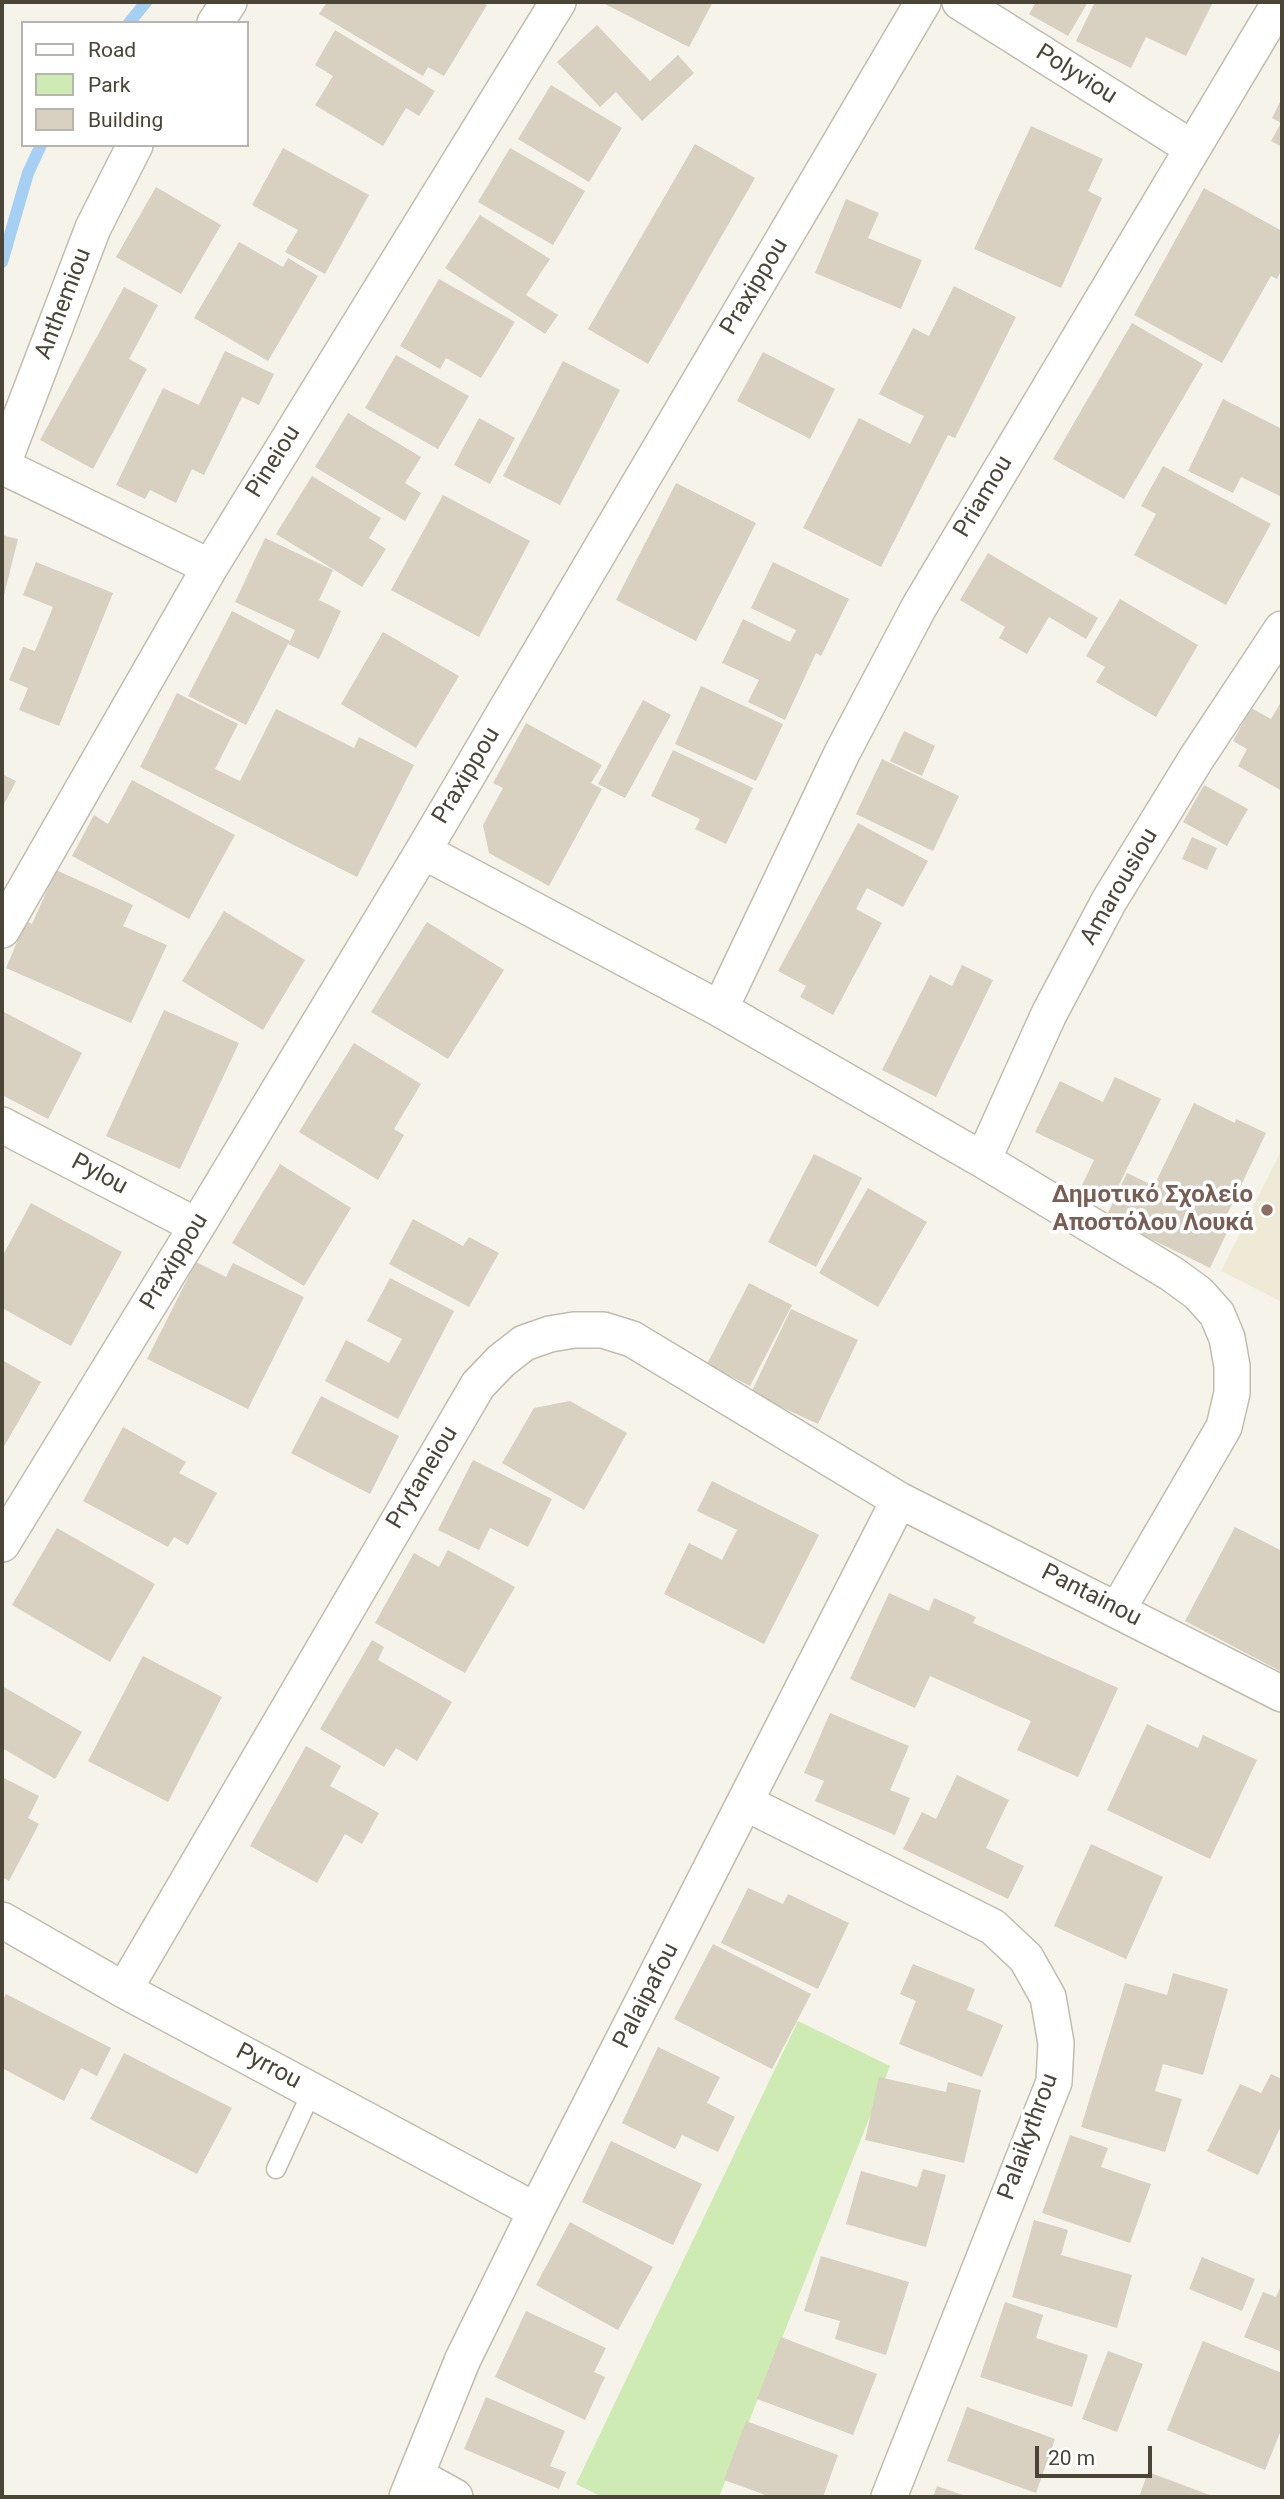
<!DOCTYPE html>
<html>
<head>
<meta charset="utf-8">
<style>
  body { margin:0 }
  #map { position:relative; width:1284px; height:2499px; overflow:hidden; background:#f6f3eb; font-family:Roboto,sans-serif }
  canvas { display:block }
  .frame { position:absolute; inset:0; border:4px solid #4b4538; pointer-events:none }
  .legend { position:absolute; left:21px; top:21px; width:228px; height:126px; box-sizing:border-box; background:#fff; border:2px solid #b7b5af; margin:0; padding:9px 12px; list-style:none; font-size:21px; color:#4b4538 }
  .legend li { display:flex; align-items:center; gap:14px; height:35px }
  .legend b { width:35px; border:2px solid #b7b5af }
  .scale { position:absolute; left:1035px; top:2446px; width:117px; height:32px; box-sizing:border-box; border:4px solid #4b4538; border-top:0; padding-left:9px; font-size:21px; line-height:24px; white-space:nowrap; color:#4b4538; -webkit-text-stroke:5px #fff; paint-order:stroke }
</style>
</head>
<body>
<div id="map">
<canvas width="1284" height="2499"></canvas>
<div class="frame"></div>
<ul class="legend">
<li><b style="height:9px;background:#fff"></b>Road</li>
<li><b style="height:19px;background:#ceebb3"></b>Park</li>
<li><b style="height:19px;background:#d8d0c0"></b>Building</li>
</ul>
<div class="scale">20 m</div>
</div>
<script>
const ctx = document.querySelector('canvas').getContext('2d');
ctx.lineJoin = 'round';
function fillPath(path, color) { ctx.fillStyle = color; ctx.fill(path, 'evenodd'); }
const poly = rows => new Path2D(rows.map(r => 'M' + r).join(''));
function strokePath(path, color, width, dash) { ctx.strokeStyle = color; ctx.lineWidth = width; ctx.lineCap = dash ? 'butt' : 'round'; ctx.setLineDash(dash || []); ctx.stroke(path); }
function drawText(font, color, halo, rows, align = 'center') {
  ctx.font = font + ' Roboto,sans-serif'; ctx.lineWidth = 7; ctx.setLineDash([]); ctx.textBaseline = 'middle'; ctx.strokeStyle = halo; ctx.fillStyle = color; for (const [text, x, y, turn = 0] of rows) {
    ctx.save(); ctx.translate(x, y); ctx.rotate((+turn || 0) * Math.PI / 180); ctx.textAlign = isNaN(turn) ? turn : align; if (halo) ctx.strokeText(text, 0, 0); ctx.fillText(text, 0, 0); ctx.restore();
  }
}
fillPath(poly([
  [1282,1149,1282,1302,1221,1271]
]), '#efead5');
fillPath(poly([
  [798,2021,890,2066,719,2497,602,2497,576,2484]
]), '#ceebb3');
strokePath(poly([
  [129,23,146,2],
  [2,262,28,173,41,145]
]), '#a6cff4', 12);
fillPath(poly([
  [327,2,482,2,487,5,444,76,428,67,423,76,319,14],
  [601,2,713,2,689,47],
  [1036,2,1088,2,1068,36,1029,14],
  [1095,2,1213,2,1186,56,1146,37,1131,68,1076,41],
  [597,25,650,81,678,55,694,73,642,121,616,92,600,107,557,62],
  [335,30,435,91,419,116,406,108,383,146,315,105,333,76,315,65],
  [551,85,622,128,589,182,518,139],
  [1282,98,1282,147,1271,141,1281,123,1272,118],
  [1031,126,1103,159,1088,191,1102,198,1061,288,974,249],
  [695,144,755,178,648,364,588,329],
  [283,148,369,195,325,274,285,252,298,230,252,205],
  [510,148,585,191,553,245,478,202],
  [156,187,221,225,181,294,116,257],
  [1204,188,1282,231,1282,269,1277,279,1271,276,1222,363,1134,315],
  [846,199,879,213,868,238,922,260,901,309,815,273],
  [480,215,550,259,526,295,558,315,545,334,445,268],
  [239,242,283,267,288,258,318,276,268,361,194,318],
  [439,279,515,322,481,378,446,358,440,369,400,346],
  [954,286,1016,317,955,438,948,435,881,567,803,528,859,418,910,444,924,416,879,394,913,328,929,336],
  [124,287,158,305,129,359,147,369,93,469,40,440],
  [1132,323,1203,364,1124,499,1053,459],
  [225,351,274,374,259,405,242,397,204,475,192,469,176,503,150,490,145,499,116,485,163,388,199,405],
  [763,352,835,389,810,439,737,401],
  [396,355,469,396,438,449,365,408],
  [563,361,620,390,560,505,503,476],
  [1223,399,1282,429,1282,497,1241,477,1233,493,1188,471],
  [348,413,421,457,405,483,421,493,405,521,315,467],
  [479,418,515,438,490,484,454,465],
  [1163,466,1271,524,1226,605,1134,555,1156,514,1141,506],
  [312,476,381,518,369,538,386,549,362,587,276,534],
  [676,483,756,523,696,641,616,600],
  [443,495,530,541,479,637,391,590],
  [2,535,18,539,3,599,2,599],
  [265,538,333,570,319,600,341,611,319,659,288,644,246,725,188,696,232,611,290,641,295,630,235,602],
  [988,553,1098,618,1086,639,1049,617,1027,654,999,638,1005,627,960,600],
  [36,562,113,593,59,726,19,710,28,688,9,680,23,647,35,651,53,607,23,595],
  [773,562,849,599,821,656,816,653,785,720,748,702,759,680,722,663,743,619,790,642,796,630,751,608],
  [1120,599,1198,645,1156,717,1096,682,1105,667,1086,656],
  [383,632,459,676,416,748,341,704],
  [701,686,783,724,756,781,675,744],
  [177,693,238,724,215,769,240,781,276,709,354,748,359,737,414,765,357,877,140,767],
  [643,700,671,715,625,798,598,784],
  [1282,700,1282,791,1238,766,1247,749,1233,741,1251,708,1271,719],
  [526,723,602,765,591,783,602,789,549,886,489,853,483,825,503,788,493,783],
  [904,731,935,746,922,776,890,761],
  [673,750,753,788,726,844,695,829,700,819,651,796],
  [882,759,959,796,933,851,856,814],
  [2,774,16,781,2,808],
  [132,780,235,835,189,919,72,856,94,815,108,824],
  [1204,785,1248,809,1227,846,1183,822],
  [858,823,928,861,903,907,867,888,856,909,882,923,833,1015,800,997,806,986,778,971],
  [1192,837,1217,848,1207,870,1182,859],
  [56,870,133,905,123,926,167,945,131,1023,6,968,26,921,32,924],
  [224,911,305,960,263,1030,182,981],
  [427,922,504,970,448,1059,371,1012],
  [962,965,993,980,936,1097,882,1070,930,975,952,986],
  [164,1010,239,1043,180,1169,106,1136],
  [4,1012,82,1053,48,1119,2,1095],
  [354,1043,421,1084,394,1129,404,1135,378,1180,299,1132],
  [1115,1077,1161,1099,1112,1199,1082,1185,1094,1160,1035,1132,1060,1081,1103,1102],
  [1194,1103,1235,1123,1236,1119,1266,1133,1224,1221,1231,1224,1210,1268,1106,1217,1127,1173,1154,1186],
  [814,1154,862,1178,816,1267,768,1242],
  [280,1164,351,1208,304,1286,232,1243],
  [868,1188,927,1222,878,1307,819,1273],
  [31,1203,122,1252,71,1346,2,1308,2,1257],
  [413,1219,463,1246,469,1237,499,1253,469,1307,389,1264],
  [196,1262,226,1277,233,1263,304,1297,248,1409,147,1359],
  [390,1278,454,1311,398,1419,325,1381,346,1340,389,1363,402,1339,367,1321],
  [749,1283,792,1305,750,1386,707,1364],
  [791,1309,858,1340,818,1424,751,1393],
  [2,1360,41,1382,2,1450],
  [321,1396,399,1436,370,1494,291,1453],
  [570,1401,627,1433,584,1510,502,1463,534,1408],
  [123,1427,186,1462,179,1473,217,1493,188,1545,174,1537,168,1547,83,1501],
  [473,1460,552,1499,528,1547,490,1528,479,1550,438,1530],
  [712,1481,819,1535,764,1644,664,1594,689,1543,722,1560,737,1530,697,1511],
  [1235,1527,1282,1551,1282,1672,1185,1621],
  [57,1528,155,1584,110,1662,12,1605],
  [448,1550,515,1587,465,1673,375,1623,414,1553,439,1567],
  [889,1593,929,1611,934,1598,976,1617,973,1623,1118,1688,1078,1777,1017,1750,1031,1721,930,1676,915,1708,850,1679],
  [372,1640,384,1647,378,1660,452,1702,417,1761,396,1748,384,1767,320,1729],
  [143,1656,222,1697,168,1802,88,1761],
  [2,1686,82,1732,55,1779,2,1748],
  [830,1713,909,1746,890,1790,910,1798,895,1835,815,1801,824,1781,804,1773],
  [1147,1724,1198,1748,1203,1735,1257,1760,1210,1859,1107,1810],
  [306,1746,341,1766,330,1786,379,1813,362,1844,345,1834,317,1883,250,1846],
  [957,1775,1009,1800,986,1848,1024,1866,1008,1899,903,1849,922,1812,936,1819],
  [2,1777,39,1796,28,1818,39,1824,9,1881,2,1877],
  [1091,1844,1163,1877,1126,1959,1054,1926],
  [748,1888,783,1904,788,1894,849,1923,818,1989,721,1943],
  [713,1944,811,1994,772,2069,674,2019],
  [913,1964,975,1989,967,2010,1003,2025,982,2077,899,2044,916,2001,900,1994],
  [1173,1973,1228,1989,1203,2075,1163,2064,1155,2091,1182,2099,1165,2152,1081,2127,1125,1983,1167,1995],
  [6,1994,111,2048,97,2076,81,2068,64,2101,2,2068,2,2002],
  [658,2047,720,2077,707,2103,735,2117,718,2152,682,2135,675,2149,622,2123],
  [124,2053,232,2108,197,2174,90,2119],
  [1271,2074,1282,2079,1282,2124,1258,2175,1207,2151,1240,2084,1261,2093],
  [879,2077,946,2092,948,2082,981,2090,964,2163,865,2140],
  [1070,2135,1108,2148,1101,2167,1151,2184,1130,2243,1042,2213],
  [611,2141,702,2184,673,2245,582,2202],
  [923,2169,946,2175,926,2247,846,2224,861,2171,917,2187],
  [1034,2220,1068,2230,1061,2255,1132,2275,1117,2328,1012,2297],
  [570,2222,653,2267,618,2330,536,2285],
  [821,2256,909,2282,886,2355,835,2339,840,2321,804,2311],
  [1202,2257,1255,2279,1242,2311,1189,2289],
  [1282,2283,1282,2352,1244,2337,1263,2292,1276,2297],
  [1005,2302,1043,2315,1036,2338,1088,2355,1072,2407,980,2377],
  [526,2311,606,2348,594,2372,605,2377,585,2420,495,2377],
  [781,2337,877,2374,853,2435,757,2399],
  [1203,2341,1282,2373,1282,2428,1265,2470,1167,2430],
  [1108,2351,1143,2364,1117,2432,1082,2419],
  [486,2397,565,2431,550,2466,566,2472,559,2489,464,2449],
  [967,2407,1055,2439,1036,2493,947,2461],
  [746,2421,838,2455,823,2497,771,2497,724,2480],
  [1148,2472,1215,2497,1139,2497],
  [937,2486,968,2497,933,2497]
]), '#d8d0c0');
const service = poly([
  [276,2169,312,2091]
]);
const minor = poly([
  [960,2,1192,148],
  [215,23,229,2],
  [2,466,93,228,135,145],
  [2,466,210,567],
  [423,851,720,1009,983,1160,1172,1274,1198,1293,1217,1314,1227,1338,1232,1366,1232,1393,1224,1427,1118,1609],
  [2,930,210,567,558,2],
  [720,1009,842,753,919,607,1280,2],
  [2,1125,197,1226],
  [983,1160,1049,1014,1109,901,1196,759,1282,629],
  [2,1544,197,1226,423,851,923,2],
  [746,1803,993,1927,1026,1958,1048,1997,1056,2043,1054,2082,889,2497],
  [2,1920,124,1990,536,2211],
  [124,1990,478,1385,501,1361,524,1343,550,1334,574,1330,603,1330,632,1339,899,1500,1282,1694],
  [417,2476,455,2497],
  [407,2497,463,2359,536,2211,899,1500]
]);
strokePath(service, '#c2bcad', 21);
strokePath(minor, '#c2bcad', 38);
strokePath(service, '#fff', 18);
strokePath(minor, '#fff', 35);
for (const [x, y, r, color] of [
  [1267,1210,7,"#8d6e63"]
]) { const dot = new Path2D(); dot.arc(x, y, r, 0, 2 * Math.PI); ctx.fillStyle = color; ctx.fill(dot); strokePath(dot, '#fff', 2.5); }
drawText('24px', '#4b4538', '#fff', [
  ["Polyviou",1076,75,32],
  ["Praxippou",755,287,-59],
  ["Anthemiou",64,304,-69],
  ["Pineiou",274,462,-58],
  ["Priamou",984,497,-59],
  ["Praxippou",467,776,-59],
  ["Amarousiou",1120,887,-60],
  ["Pylou",99,1175,28],
  ["Praxippou",175,1262,-59],
  ["Prytaneiou",423,1478,-59],
  ["Pantainou",1091,1596,27],
  ["Palaipafou",647,1996,-63],
  ["Pyrrou",268,2067,28],
  ["Palaikythrou",1029,2137,-70]
]);
drawText('bold 24px', '#785e54', '#fff', [
  ["Δημοτικό Σχολείο",1253,1196],
  ["Αποστόλου Λουκά",1253,1224]
], 'right');
</script>
</body>
</html>
